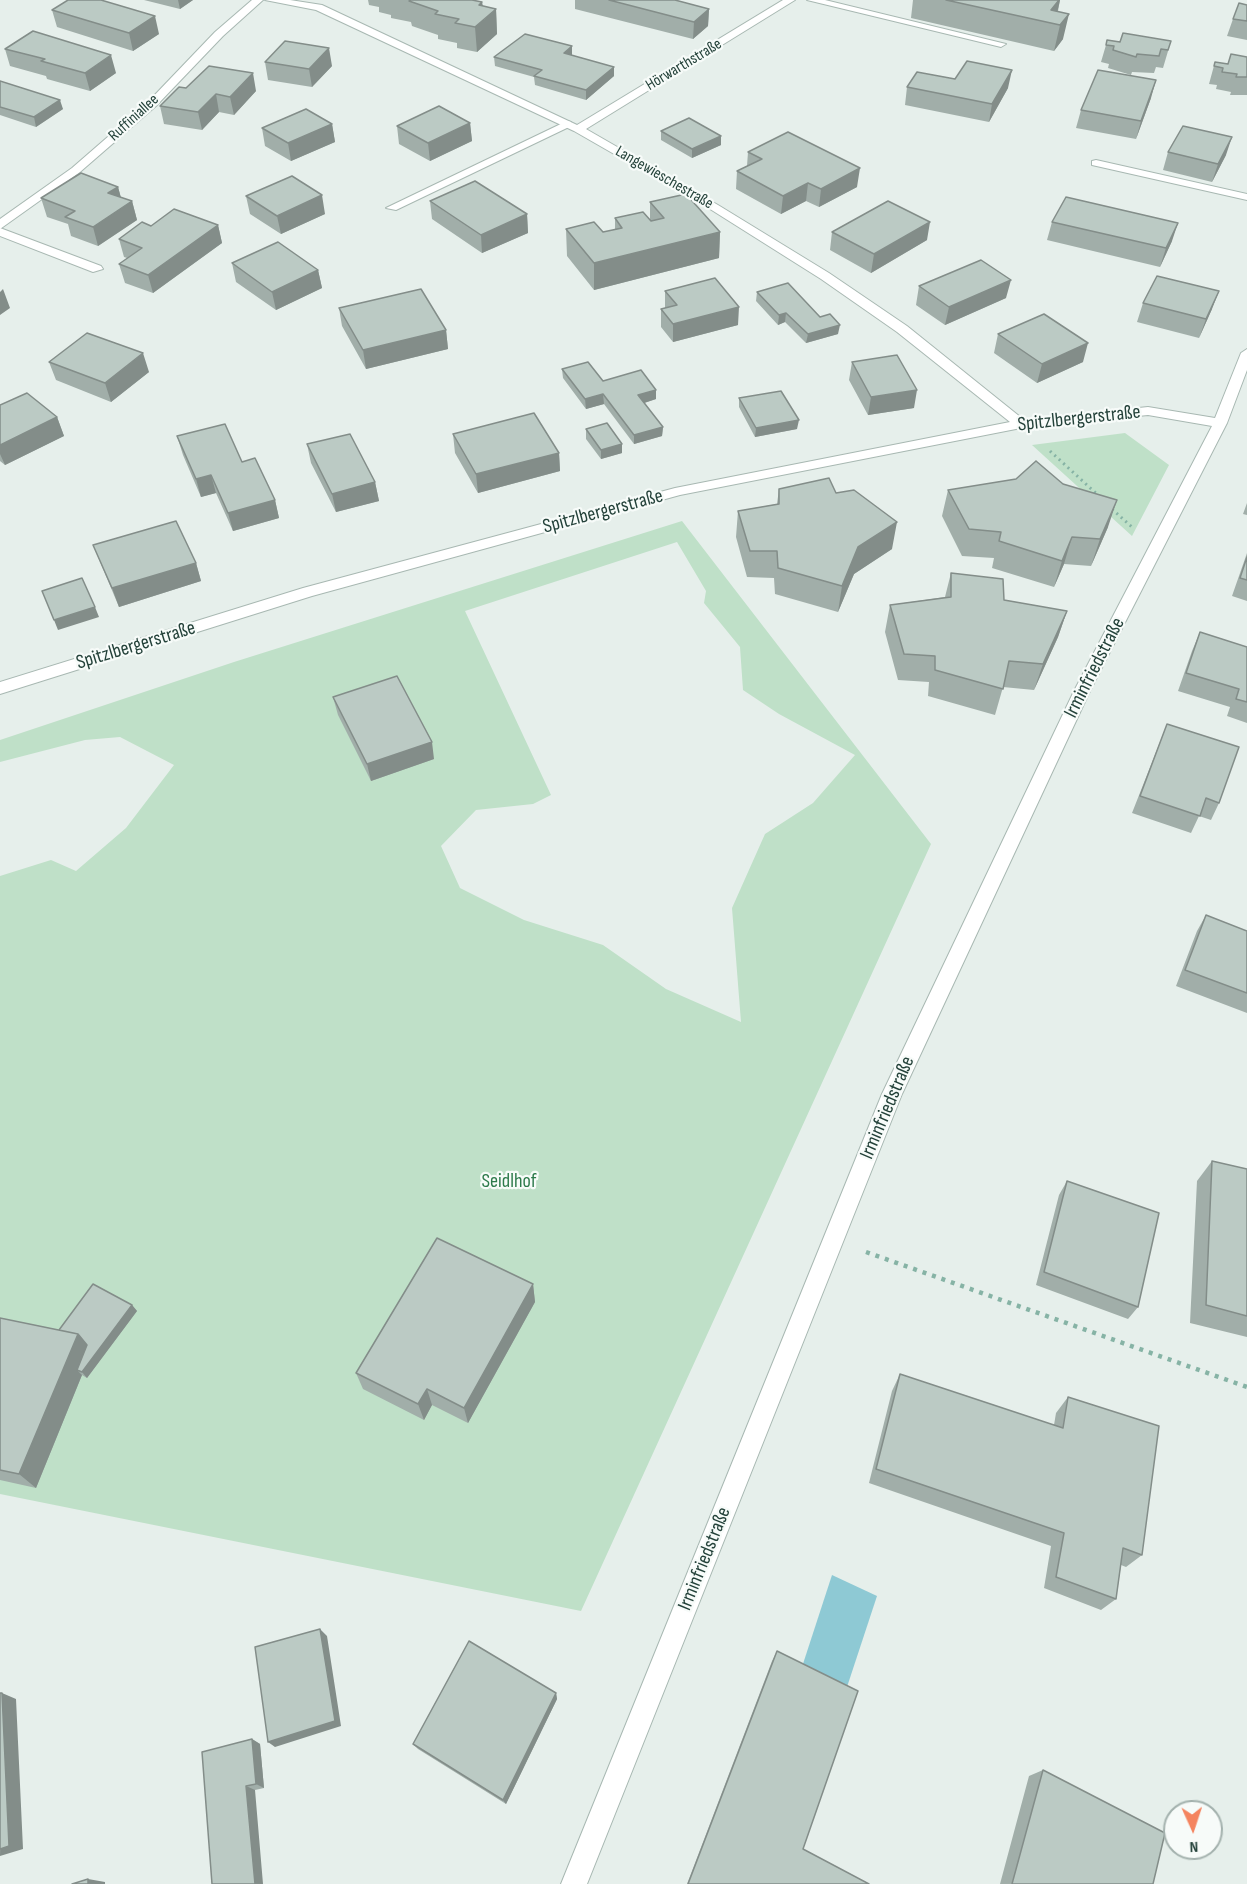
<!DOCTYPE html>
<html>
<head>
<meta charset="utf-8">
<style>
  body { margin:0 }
  #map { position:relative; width:1247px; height:1884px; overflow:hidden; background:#e6efeb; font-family:"Sofia Sans Condensed",sans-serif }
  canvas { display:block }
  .north { position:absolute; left:1163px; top:1800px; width:60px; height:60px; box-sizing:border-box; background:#f7fbf9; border:2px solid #a3b1ad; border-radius:50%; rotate:177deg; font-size:16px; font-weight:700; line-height:24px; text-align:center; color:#24423a }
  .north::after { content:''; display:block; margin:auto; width:21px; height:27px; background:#f4845f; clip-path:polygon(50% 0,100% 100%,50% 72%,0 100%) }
</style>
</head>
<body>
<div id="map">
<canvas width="1247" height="1884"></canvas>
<div class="north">N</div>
</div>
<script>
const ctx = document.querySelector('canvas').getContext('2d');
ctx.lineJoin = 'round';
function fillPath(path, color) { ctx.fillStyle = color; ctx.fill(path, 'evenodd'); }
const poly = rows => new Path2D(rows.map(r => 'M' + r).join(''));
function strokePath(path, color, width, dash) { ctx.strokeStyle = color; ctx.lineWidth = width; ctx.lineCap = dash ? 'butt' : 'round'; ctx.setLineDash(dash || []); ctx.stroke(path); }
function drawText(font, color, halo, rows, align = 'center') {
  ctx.font = font + ' "Sofia Sans Condensed",sans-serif'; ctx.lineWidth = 4.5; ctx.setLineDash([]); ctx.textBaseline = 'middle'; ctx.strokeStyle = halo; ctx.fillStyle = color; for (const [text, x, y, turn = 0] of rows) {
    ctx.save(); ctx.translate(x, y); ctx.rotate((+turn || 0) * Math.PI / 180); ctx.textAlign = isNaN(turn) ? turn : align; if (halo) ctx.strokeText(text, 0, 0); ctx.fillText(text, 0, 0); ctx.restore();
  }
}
fillPath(poly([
  [1125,433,1169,465,1132,536,1032,445],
  [682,521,931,844,581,1611,0,1494,0,876,51,860,76,871,126,828,174,765,120,737,85,740,0,762,0,740,234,662],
  [677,542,706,591,704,603,740,647,743,690,779,714,855,755,813,803,765,834,732,908,741,1022,666,989,603,945,524,920,460,888,441,846,476,810,533,804,551,795,465,611]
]), '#bfe0c8');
fillPath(poly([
  [832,1575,877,1596,846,1690,801,1670]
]), '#8ec9d4');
const service = poly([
  [807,0,825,0,1006,44,1001,47,807,0],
  [567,121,571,122,571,126,396,210,386,208,567,121],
  [1096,160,1247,194,1247,200,1092,165,1092,161,1096,160],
  [0,228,101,266,103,269,93,272,0,236,0,228]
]);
const minor = poly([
  [265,0,290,0,322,5,577,125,783,0,795,0,586,129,718,205,829,273,907,326,1024,420,1148,407,1215,418,1241,353,1247,349,1247,370,1227,423,1090,691,902,1094,587,1884,561,1884,882,1094,1074,691,1212,426,1148,415,1021,428,680,495,312,596,0,694,0,682,303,588,675,488,1010,422,897,332,821,279,710,209,574,131,316,10,265,0]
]);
const tertiary = poly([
  [252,0,263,0,223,36,156,106,80,172,0,229,0,219,72,168,148,102,215,32,252,0]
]);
strokePath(service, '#a8b8b2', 2);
strokePath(minor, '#a8b8b2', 2);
strokePath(tertiary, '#a8b8b2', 2);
strokePath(poly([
  [1050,451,1100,497],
  [1112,509,1133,528]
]), '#86b3a5', 3, [2, 4]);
strokePath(poly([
  [866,1252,1247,1387]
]), '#86b3a5', 4.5, [4, 6]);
fillPath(service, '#fff');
fillPath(minor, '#fff');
fillPath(tertiary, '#fff');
fillPath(poly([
  [144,0,193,0,180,9],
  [368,0,472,0,482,2,483,6,496,9,497,34,477,52,457,48,457,43,438,39,438,35,412,26,411,22,391,18,391,15,379,12,379,7,369,5],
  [575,0,675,0,709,9,708,26,693,39,575,9],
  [913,0,1060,0,1058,11,1063,39,1054,51,911,18],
  [1247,5,1247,40,1227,36,1233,19],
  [52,10,159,34,133,51,57,27],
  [1171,41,1163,68,1156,67,1154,73,1132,72,1131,75,1108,68,1109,64,1101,62,1106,45,1120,42],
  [5,49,116,73,90,91,47,79,46,76,10,66],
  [572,55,614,76,586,100,535,85,534,77,495,66,494,57],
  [1247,57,1247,95,1230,95,1231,92,1216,89,1217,85,1209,84,1215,62,1228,64],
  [265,62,332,66,312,87,268,80],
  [955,79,1008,88,989,122,905,105,907,87],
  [0,81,63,109,36,127,0,115],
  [186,88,256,91,234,115,219,112,202,130,164,124,160,106],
  [1151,98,1136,139,1076,128,1081,110],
  [470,123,472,141,430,161,399,144,397,126],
  [332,124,335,142,291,161,265,146,262,128],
  [661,131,721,136,721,145,692,158,661,140],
  [748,152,857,187,819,207,806,201,781,214,736,189,737,171,747,166],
  [1168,152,1226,155,1212,182,1163,170],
  [118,187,121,198,132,201,137,220,98,246,71,236,68,224,47,217,41,198],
  [246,196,325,214,281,234,250,214],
  [430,201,527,214,528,233,482,253,432,219],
  [650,202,720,232,719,258,594,290,567,256,566,229,603,232,615,230,615,218,650,220],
  [1052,222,1172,241,1160,267,1047,240],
  [218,225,222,243,153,293,125,283,119,264,127,258,124,257,119,239,151,226],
  [832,232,927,240,871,273,830,250],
  [232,263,318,270,322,288,276,310,236,282],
  [919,286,1006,298,945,325,916,305],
  [665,291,738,325,673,342,661,327,661,309,665,308],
  [757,292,820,317,838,334,806,343,785,322,778,325,756,301],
  [1143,303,1212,309,1199,338,1137,322],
  [339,308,446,330,448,349,366,369,342,326],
  [998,334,1083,362,1037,383,994,353],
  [49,362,149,372,111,402,56,380],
  [852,362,914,408,868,415,849,380],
  [562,369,656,399,644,403,663,427,662,436,634,444,604,404,586,409,563,378],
  [739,398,797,429,755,437,739,407],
  [0,405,57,417,64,436,5,465,0,461],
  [586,429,622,453,601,459,586,439],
  [453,434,559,453,560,471,478,493,455,453],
  [177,436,242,462,275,500,279,518,233,531,216,493,201,497,183,455],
  [307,444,375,482,379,501,336,512,311,463],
  [779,489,836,493,892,549,854,574,838,612,775,594,774,578,747,577,736,537,738,511,777,504],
  [948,490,1108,527,1091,566,1064,564,1054,587,992,568,994,558,962,556,942,516],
  [1247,503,1247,515,1243,514],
  [93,545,196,563,201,581,119,607],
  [1247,553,1247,601,1232,596],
  [951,573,1004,600,1067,611,1058,637,1034,690,1003,687,995,715,928,696,929,682,898,680,885,632,890,605,945,597],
  [1200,632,1247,647,1247,723,1227,716,1230,707,1178,691,1192,651],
  [333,697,434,759,371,781,338,715],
  [1167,724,1219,803,1211,820,1199,816,1191,833,1132,813],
  [1206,915,1247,931,1247,1013,1176,986,1197,931],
  [1212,1161,1247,1169,1247,1337,1190,1323,1197,1181],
  [1067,1181,1138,1307,1128,1319,1036,1285,1059,1195],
  [533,1284,535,1302,468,1423,432,1405,424,1420,363,1389,356,1373],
  [132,1305,137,1311,87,1378,82,1375,36,1488,0,1480,0,1318,59,1330],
  [900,1374,1054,1425,1056,1413,1068,1397,1142,1555,1126,1567,1121,1565,1116,1599,1101,1610,1044,1588,1051,1546,869,1483,892,1391],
  [777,1651,803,1849,869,1884,687,1884,772,1661],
  [556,1693,557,1699,506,1804,418,1749,413,1744],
  [252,1739,260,1744,264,1788,255,1790,212,1884],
  [1043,1770,1153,1884,1000,1884,1029,1776]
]), '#a1aea9');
fillPath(poly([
  [178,0,193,0,180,9],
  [1059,0,1060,0,1055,22,1051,10],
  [482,2,484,20,496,9,497,34,477,52,475,27,479,5],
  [709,9,708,26,693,39,694,22],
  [1069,14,1063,39,1054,51,1060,25],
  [155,16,159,34,133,51,129,33],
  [572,46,572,56,564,53],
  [329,48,332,66,312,87,309,69],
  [111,55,116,73,90,91,85,73],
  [614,67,614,76,586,100,586,90],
  [1012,70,1008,88,989,122,992,104],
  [253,73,256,91,234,115,230,97],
  [1156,80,1151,98,1136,139,1141,121],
  [216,94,219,112,202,130,198,112],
  [60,100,63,109,36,127,34,117],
  [470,123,472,141,430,161,428,143],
  [332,124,335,142,291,161,288,143],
  [721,136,721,145,692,158,692,149],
  [1232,137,1226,155,1212,182,1218,164],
  [860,168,857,187,819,207,821,189],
  [808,183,806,201,781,214,783,196],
  [118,187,123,205,108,193],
  [322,195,325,214,281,234,277,216],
  [132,201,137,220,98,246,93,227],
  [527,214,528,233,482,253,481,235],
  [930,222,927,240,871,273,874,254],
  [1178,223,1172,241,1160,267,1166,248],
  [218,225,222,243,153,293,148,275],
  [720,232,719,258,594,290,594,263],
  [318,270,322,288,276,310,272,292],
  [1011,280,1006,298,945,325,949,307],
  [3,289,10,308,0,315,0,292],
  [1219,291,1212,309,1199,338,1206,319],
  [739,307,738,325,673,342,673,324],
  [786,313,785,322,778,325,779,315],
  [840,325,838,334,806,343,808,334],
  [446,330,448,349,366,369,363,350],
  [1088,343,1083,362,1037,383,1042,364],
  [143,353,149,372,111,402,105,383],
  [656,390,656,399,638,405,638,395],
  [917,390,914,408,868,415,871,397],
  [603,394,604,404,586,409,585,399],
  [57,417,64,436,5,465,0,454,0,445],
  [799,420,797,429,755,437,756,428],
  [663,427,662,436,634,444,634,435],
  [622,444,622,453,601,459,601,450],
  [559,453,560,471,478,493,476,474],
  [211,475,216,493,201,497,196,479],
  [375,482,379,501,336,512,332,494],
  [275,500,279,518,233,531,228,513],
  [1117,500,1108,527,1091,566,1100,539],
  [897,522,892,549,854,574,838,612,842,586,858,547],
  [1072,537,1064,564,1054,587,1062,561],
  [196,563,201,581,119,607,112,588],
  [95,607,99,617,58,630,54,620],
  [1067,611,1058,637,1034,690,1043,664],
  [432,742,434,759,371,781,367,764],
  [533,1284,535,1302,468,1423,464,1408],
  [132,1305,137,1311,87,1378,82,1372,77,1370,82,1375,36,1488,19,1474,78,1334],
  [427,1389,432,1405,424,1420,418,1404],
  [320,1629,327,1636,341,1726,275,1747,268,1742],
  [2,1693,16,1699,23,1849,0,1856],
  [556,1693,557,1699,506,1804,503,1800],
  [252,1739,260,1744,264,1788,256,1784],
  [246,1786,255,1790,263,1884,255,1884],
  [88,1879,105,1882,105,1884,88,1884]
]), '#838d89');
const building = poly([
  [68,0,101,0,155,16,129,33,52,10,68,0],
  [411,0,472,0,482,2,479,5,496,9,475,27,455,23,459,19,435,14,438,11,409,1,411,0],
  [609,0,675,0,709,9,694,22,609,0],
  [946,0,1059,0,1051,10,1069,14,1060,25,946,0],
  [1239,3,1247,5,1247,21,1233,19,1239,3],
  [33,31,111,55,85,73,41,61,45,59,5,49,33,31],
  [1123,33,1171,41,1168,50,1161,49,1159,56,1137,54,1136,57,1113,50,1114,46,1106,45,1107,40,1120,42,1123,33],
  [525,34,572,46,564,53,614,67,586,90,534,76,542,70,494,57,525,34],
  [285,41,329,48,309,69,265,62,285,41],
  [1231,54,1247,57,1247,77,1236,77,1237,74,1222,72,1223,68,1214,66,1215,62,1228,64,1231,54],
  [967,61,1012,70,992,104,907,87,917,72,955,79,967,61],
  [209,66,253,73,230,97,216,94,198,112,160,106,179,87,186,88,209,66],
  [1098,70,1156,80,1141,121,1081,110,1098,70],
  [0,81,60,100,34,117,0,107,0,81],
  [439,106,470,123,428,143,397,126,439,106],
  [306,109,332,124,288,143,262,128,306,109],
  [689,118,721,136,692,149,661,131,689,118],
  [1183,126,1232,137,1218,164,1168,152,1183,126],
  [788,132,860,168,821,189,808,183,783,196,737,171,762,159,748,152,788,132],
  [81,173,118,187,108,193,132,201,93,227,65,217,75,211,41,198,81,173],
  [292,176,322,195,277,216,246,196,292,176],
  [475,181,527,214,481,235,430,201,475,181],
  [686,194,720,232,594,263,566,229,594,222,603,232,622,228,615,218,643,212,651,221,664,218,650,202,686,194],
  [1066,197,1178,223,1166,248,1052,222,1066,197],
  [888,201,930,222,874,254,832,232,888,201],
  [174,209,218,225,148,275,119,264,142,248,119,239,142,222,151,226,174,209],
  [278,242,318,270,272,292,232,263,278,242],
  [981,260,1011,280,949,307,919,286,981,260],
  [1157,276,1219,291,1206,319,1143,303,1157,276],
  [715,278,739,307,673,324,661,309,677,305,665,291,715,278],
  [788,283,820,317,830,314,840,325,808,334,786,313,779,315,757,292,788,283],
  [421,289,446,330,363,350,339,308,421,289],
  [1044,314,1088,343,1042,364,998,334,1044,314],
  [87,333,143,353,105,383,49,362,87,333],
  [897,355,917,390,871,397,852,362,897,355],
  [588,362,603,381,641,370,656,390,638,395,663,427,634,435,603,394,585,399,562,369,588,362],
  [781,391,799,420,756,428,739,398,781,391],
  [27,393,57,417,0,445,0,405,27,393],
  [534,413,559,453,476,474,453,434,534,413],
  [607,423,622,444,601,450,586,429,607,423],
  [225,424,242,462,255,458,275,500,228,513,211,475,196,479,177,436,225,424],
  [350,434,375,482,332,494,307,444,350,434],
  [1036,461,1063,484,1117,500,1100,539,1072,537,1062,561,999,541,1001,532,969,529,948,490,1016,479,1036,461],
  [829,478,836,493,854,490,897,522,858,547,842,586,778,568,777,551,750,551,738,511,779,504,779,489,829,478],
  [176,521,196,563,112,588,93,545,176,521],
  [1247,557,1247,580,1240,578,1247,557],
  [951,573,1003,579,1004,600,1067,611,1043,664,1009,661,1003,689,935,670,935,656,904,654,890,605,951,597,951,573],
  [82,578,95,607,54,620,42,591,82,578],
  [1200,632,1247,647,1247,702,1236,699,1239,689,1186,673,1200,632],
  [397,676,432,742,367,764,333,697,397,676],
  [1167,724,1239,747,1219,803,1206,798,1200,816,1140,796,1167,724],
  [1206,915,1247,931,1247,993,1185,970,1206,915],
  [1212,1161,1247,1169,1247,1316,1206,1305,1212,1161],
  [1067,1181,1159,1213,1138,1307,1044,1272,1067,1181],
  [437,1238,533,1284,464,1408,427,1389,418,1404,356,1373,437,1238],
  [93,1284,132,1305,82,1372,77,1370,87,1345,78,1334,59,1330,93,1284],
  [0,1318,78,1334,19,1474,0,1470,0,1318],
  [900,1374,1063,1428,1068,1397,1159,1426,1142,1555,1123,1548,1116,1599,1056,1577,1064,1533,876,1469,900,1374],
  [320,1629,335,1721,268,1742,255,1647,320,1629],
  [469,1641,556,1693,503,1800,413,1744,469,1641],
  [777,1651,858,1691,803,1849,869,1884,688,1884,777,1651],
  [0,1693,2,1693,9,1846,0,1849,0,1693],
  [252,1739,256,1784,246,1786,255,1884,212,1884,202,1752,252,1739],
  [1043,1770,1165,1833,1153,1884,1012,1884,1043,1770],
  [88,1879,88,1884,72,1884,88,1879]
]);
fillPath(building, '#bbcac4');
strokePath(building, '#838d89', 1.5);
drawText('16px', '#24423a', '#f7fbf9', [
  ["Hörwarthstraße",684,65,-31],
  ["Ruffiniallee",134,118,-42],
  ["Langewieschestraße",664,178,30]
]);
drawText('20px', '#24423a', '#f7fbf9', [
  ["Spitzlbergerstraße",1079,419,-6],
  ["Spitzlbergerstraße",603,512,-15],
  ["Spitzlbergerstraße",136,646,-17],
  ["Irminfriedstraße",1095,668,-63],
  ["Irminfriedstraße",888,1108,-67],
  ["Irminfriedstraße",705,1559,-68]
]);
drawText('20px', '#2d7a4b', '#f7fbf9', [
  ["Seidlhof",509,1182]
]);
</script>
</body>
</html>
